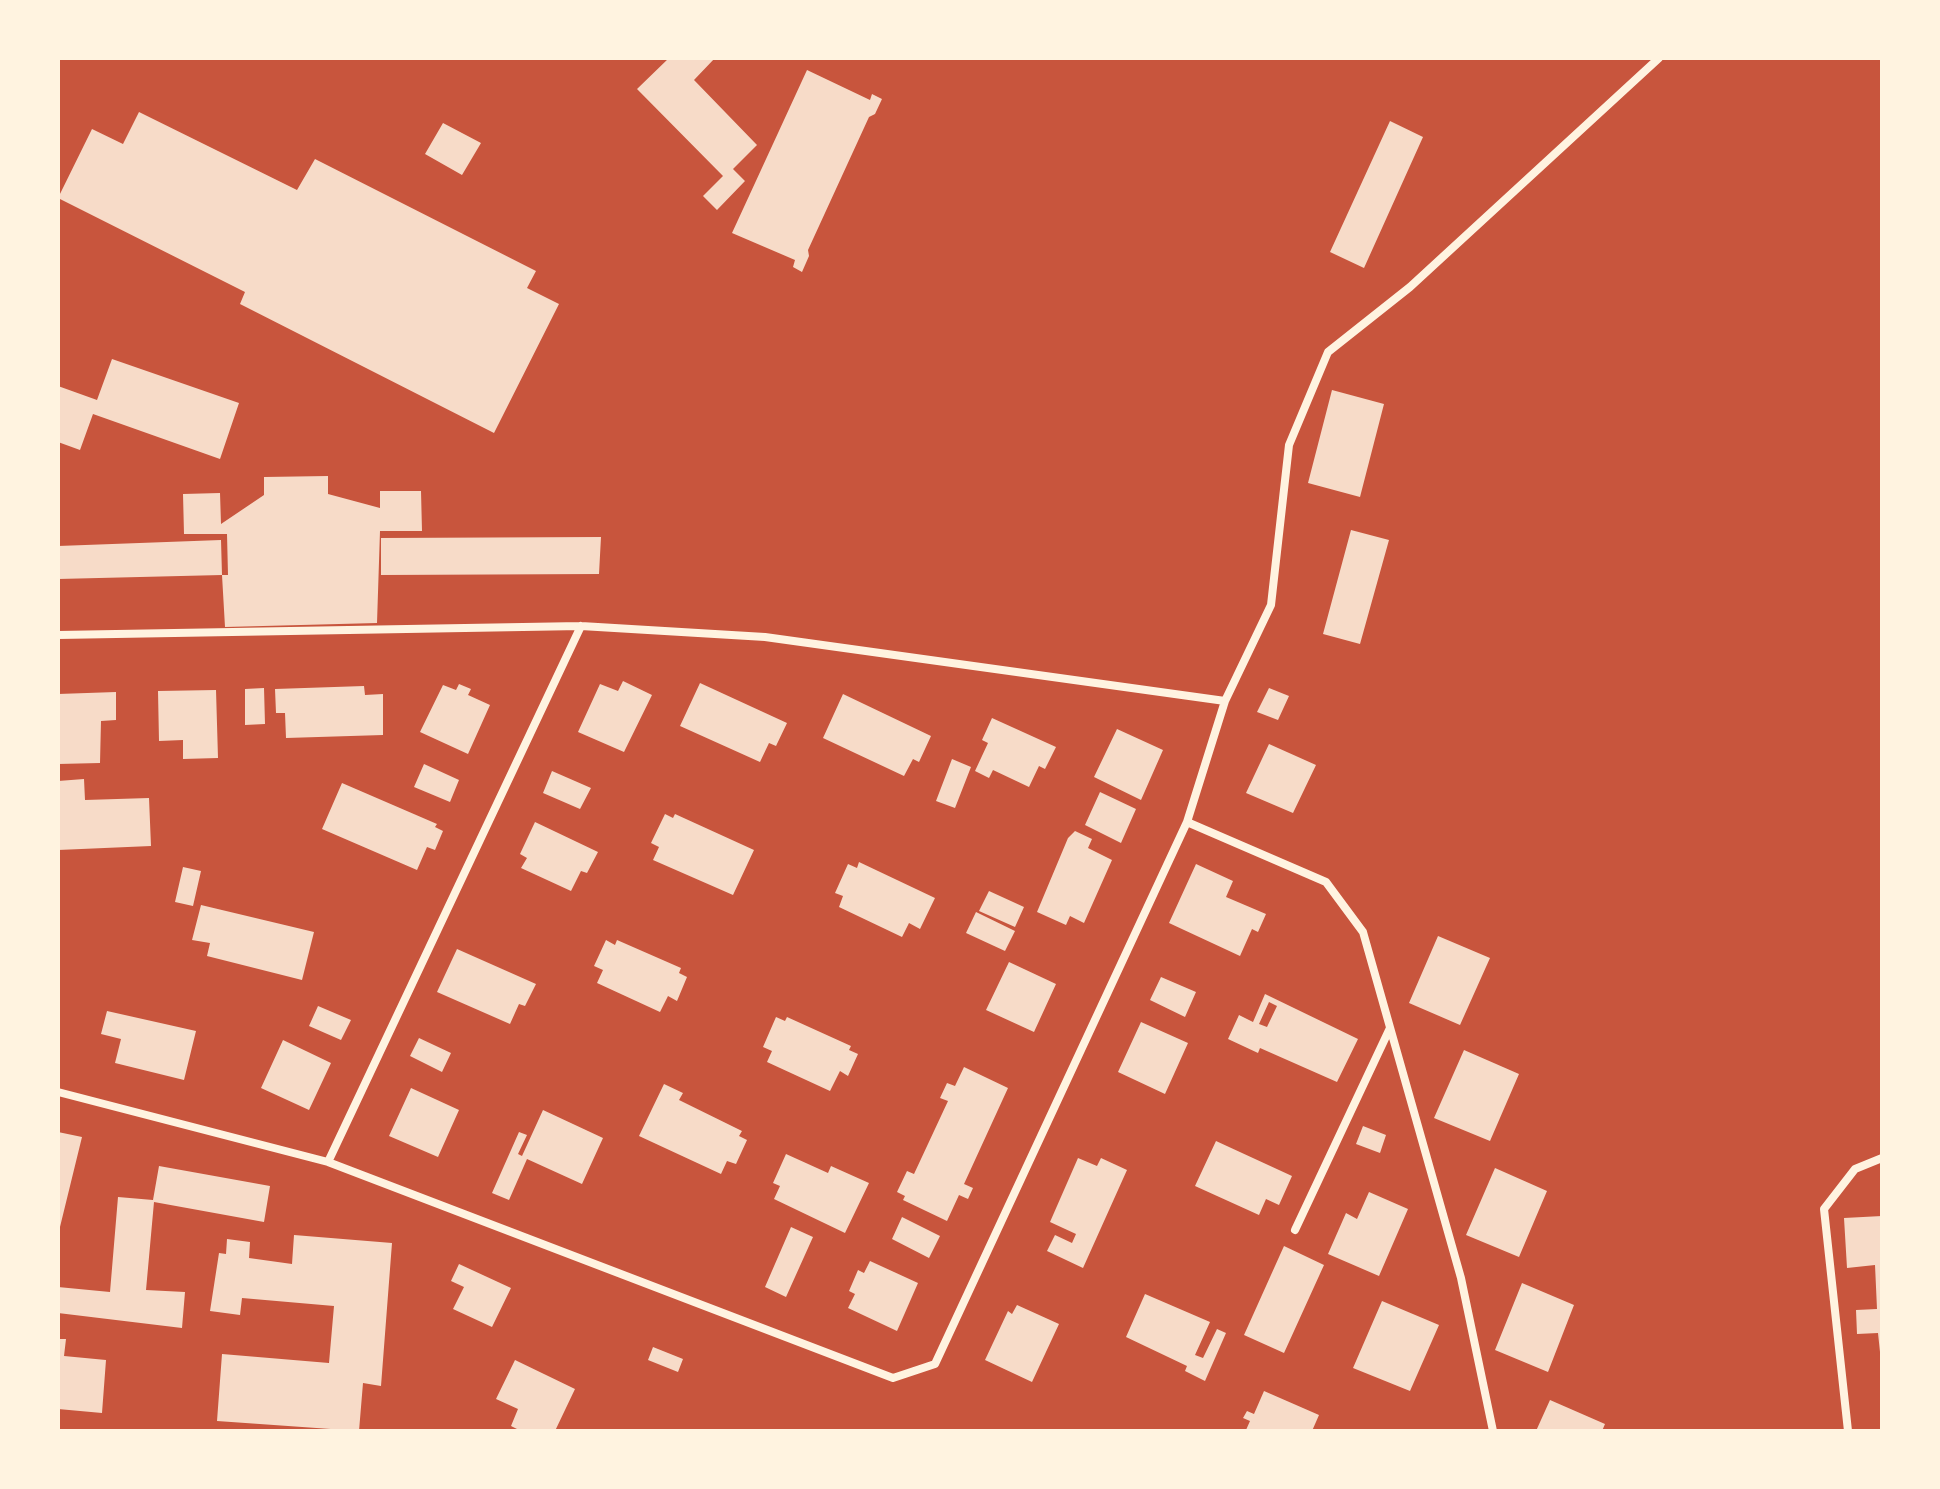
<!DOCTYPE html>
<html>
<head>
<meta charset="utf-8">
<style>
  body { margin:0 }
  #map { position:relative; width:1940px; height:1489px; overflow:hidden; background:#c8553d; font-family:"Asap Condensed",sans-serif }
  canvas { display:block }
  .frame { position:absolute; inset:0; border:60px solid #fff3e0; pointer-events:none }
</style>
</head>
<body>
<div id="map">
<canvas width="1940" height="1489"></canvas>
<div class="frame"></div>
</div>
<script>
const ctx = document.querySelector('canvas').getContext('2d');
ctx.lineJoin = 'round';
function fillPath(path, color) { ctx.fillStyle = color; ctx.fill(path, 'evenodd'); }
const poly = rows => new Path2D(rows.map(r => 'M' + r).join(''));
function strokePath(path, color, width, dash) { ctx.strokeStyle = color; ctx.lineWidth = width; ctx.lineCap = dash ? 'butt' : 'round'; ctx.setLineDash(dash || []); ctx.stroke(path); }
fillPath(poly([
  [669,58,715,58,694,80,757,145,733,169,745,181,717,210,703,196,723,176,637,89],
  [807,70,870,100,872,94,882,99,875,114,869,117,808,250,809,256,802,272,793,267,795,260,732,233],
  [139,112,297,190,315,159,536,271,527,288,559,304,494,433,240,304,245,292,58,198,92,129,123,144],
  [1390,121,1423,137,1364,268,1330,252],
  [443,123,481,143,462,175,425,154],
  [112,359,239,403,220,459,93,414,80,450,58,442,58,386,97,400],
  [1332,390,1384,404,1360,497,1308,483],
  [328,476,328,494,380,508,380,491,421,491,422,531,380,531,377,623,225,627,222,575,228,575,227,534,184,534,183,494,220,493,221,524,264,495,264,477],
  [1351,530,1389,540,1360,644,1323,634],
  [601,537,599,574,381,575,381,538],
  [221,540,222,575,58,579,58,546],
  [623,681,652,695,624,752,578,732,600,684,618,691],
  [700,683,787,723,776,746,769,743,760,762,680,726],
  [459,684,471,689,468,695,490,705,468,754,420,732,443,685,456,690],
  [364,686,365,695,383,694,383,735,286,738,285,713,276,713,275,689],
  [264,688,265,724,245,725,245,689],
  [1269,688,1289,696,1278,720,1257,712],
  [216,690,218,758,183,759,183,740,159,741,158,691],
  [116,692,116,720,101,721,100,763,58,764,58,694],
  [843,694,931,736,919,762,913,759,904,776,823,738],
  [992,718,1056,747,1045,769,1039,766,1029,787,993,770,989,778,975,771,988,743,982,740],
  [1117,729,1163,750,1141,800,1094,777],
  [1269,744,1316,765,1293,813,1246,793],
  [952,759,971,767,955,808,936,801],
  [424,764,459,780,450,802,414,787],
  [552,771,591,788,580,809,543,793],
  [84,779,85,800,149,798,151,846,58,850,58,781],
  [342,783,437,824,435,827,443,831,435,850,427,847,417,870,322,829],
  [1100,792,1136,809,1121,843,1085,825],
  [665,814,673,818,675,814,754,850,733,895,653,860,659,847,651,843],
  [535,822,598,852,587,873,581,871,571,891,521,868,527,858,520,854],
  [1075,831,1092,839,1088,848,1112,860,1084,923,1070,916,1066,925,1037,912,1068,838],
  [859,862,935,898,920,929,909,923,902,937,839,907,843,896,835,893,848,864,857,868],
  [1196,864,1233,881,1226,897,1266,914,1258,932,1252,929,1240,956,1169,923],
  [183,867,201,871,193,906,175,902],
  [989,891,1024,907,1015,927,979,911],
  [201,905,314,932,302,980,207,956,210,943,192,940],
  [976,912,1015,931,1005,951,966,933],
  [1438,936,1490,958,1460,1025,1409,1003],
  [606,940,615,945,617,940,681,968,679,973,687,977,677,1001,668,996,660,1012,597,983,603,970,594,966],
  [457,949,536,984,525,1006,519,1004,510,1024,437,992],
  [1009,962,1056,984,1034,1032,986,1010],
  [1161,977,1196,992,1185,1017,1150,1000],
  [1265,994,1358,1039,1337,1082,1260,1048,1258,1053,1228,1039,1239,1015,1253,1022],
  [1269,1002,1277,1006,1267,1027,1259,1024],
  [318,1006,351,1020,341,1040,309,1026],
  [107,1011,196,1031,184,1080,115,1063,121,1039,101,1034],
  [776,1017,785,1021,787,1017,851,1046,849,1050,858,1054,848,1076,840,1071,830,1091,767,1062,772,1051,763,1047],
  [1141,1022,1188,1043,1165,1094,1118,1072],
  [419,1038,451,1053,442,1072,410,1056],
  [283,1040,331,1063,309,1110,261,1088],
  [1464,1050,1519,1074,1490,1141,1434,1118],
  [964,1067,1008,1088,964,1184,973,1188,968,1199,959,1195,947,1221,903,1200,905,1196,897,1192,907,1171,914,1174,948,1101,940,1098,947,1083,955,1086],
  [664,1084,683,1093,679,1100,742,1131,739,1136,747,1140,736,1164,727,1161,721,1174,639,1136],
  [411,1088,459,1110,438,1157,389,1136],
  [543,1110,603,1138,582,1184,527,1159,509,1200,492,1193,519,1132,527,1135,518,1154,522,1156],
  [1363,1126,1386,1135,1380,1153,1356,1144],
  [58,1132,82,1137,59,1231,58,1231],
  [1216,1141,1292,1176,1279,1205,1266,1199,1259,1215,1195,1186],
  [786,1154,828,1173,831,1166,869,1183,845,1233,774,1199,780,1186,773,1183],
  [1078,1158,1097,1166,1101,1158,1127,1170,1083,1268,1047,1251,1055,1235,1072,1243,1076,1234,1050,1222],
  [159,1166,270,1186,264,1222,154,1202,146,1290,185,1292,182,1328,58,1313,58,1287,110,1292,118,1197,153,1200],
  [1495,1168,1547,1191,1519,1257,1466,1235],
  [1369,1192,1408,1209,1379,1276,1328,1254,1346,1213,1357,1219],
  [1882,1216,1882,1352,1880,1352,1878,1333,1857,1334,1856,1310,1877,1309,1875,1265,1847,1268,1844,1218],
  [902,1217,940,1236,929,1258,892,1239],
  [791,1227,813,1237,786,1297,765,1287],
  [294,1235,392,1243,381,1386,363,1383,359,1431,217,1421,222,1354,329,1363,334,1306,242,1298,240,1315,210,1311,219,1253,226,1254,227,1239,250,1242,249,1258,292,1264],
  [1284,1246,1324,1265,1284,1353,1244,1335],
  [870,1261,918,1283,897,1331,848,1308,855,1294,849,1291,858,1270,864,1273],
  [459,1264,511,1288,492,1327,453,1309,464,1287,451,1281],
  [1522,1283,1574,1305,1548,1372,1495,1350],
  [1145,1294,1210,1322,1195,1355,1203,1358,1217,1329,1226,1333,1205,1381,1185,1371,1187,1366,1126,1337],
  [1382,1301,1439,1325,1410,1391,1353,1368],
  [1017,1305,1059,1324,1032,1382,985,1360,1008,1311,1012,1314],
  [58,1339,66,1339,64,1356,106,1360,102,1413,58,1409],
  [653,1347,683,1359,678,1372,648,1360],
  [515,1360,575,1389,555,1431,521,1431,511,1426,518,1409,496,1399],
  [1264,1391,1319,1415,1312,1431,1246,1430,1250,1421,1243,1418,1247,1411,1254,1414],
  [1550,1400,1605,1424,1602,1431,1536,1431]
]), '#f7dbc8');
strokePath(poly([
  [58,635,581,626,765,637,1225,701],
  [1187,822,1326,882,1363,932,1461,1278,1493,1431],
  [58,1092,328,1162,893,1378,935,1364,1187,822,1225,701,1271,605,1289,445,1328,352,1410,287,1659,58],
  [328,1162,581,626],
  [1295,1230,1390,1028],
  [1848,1431,1824,1209,1855,1169,1882,1158]
]), '#fff3e0', 8);
</script>
</body>
</html>
